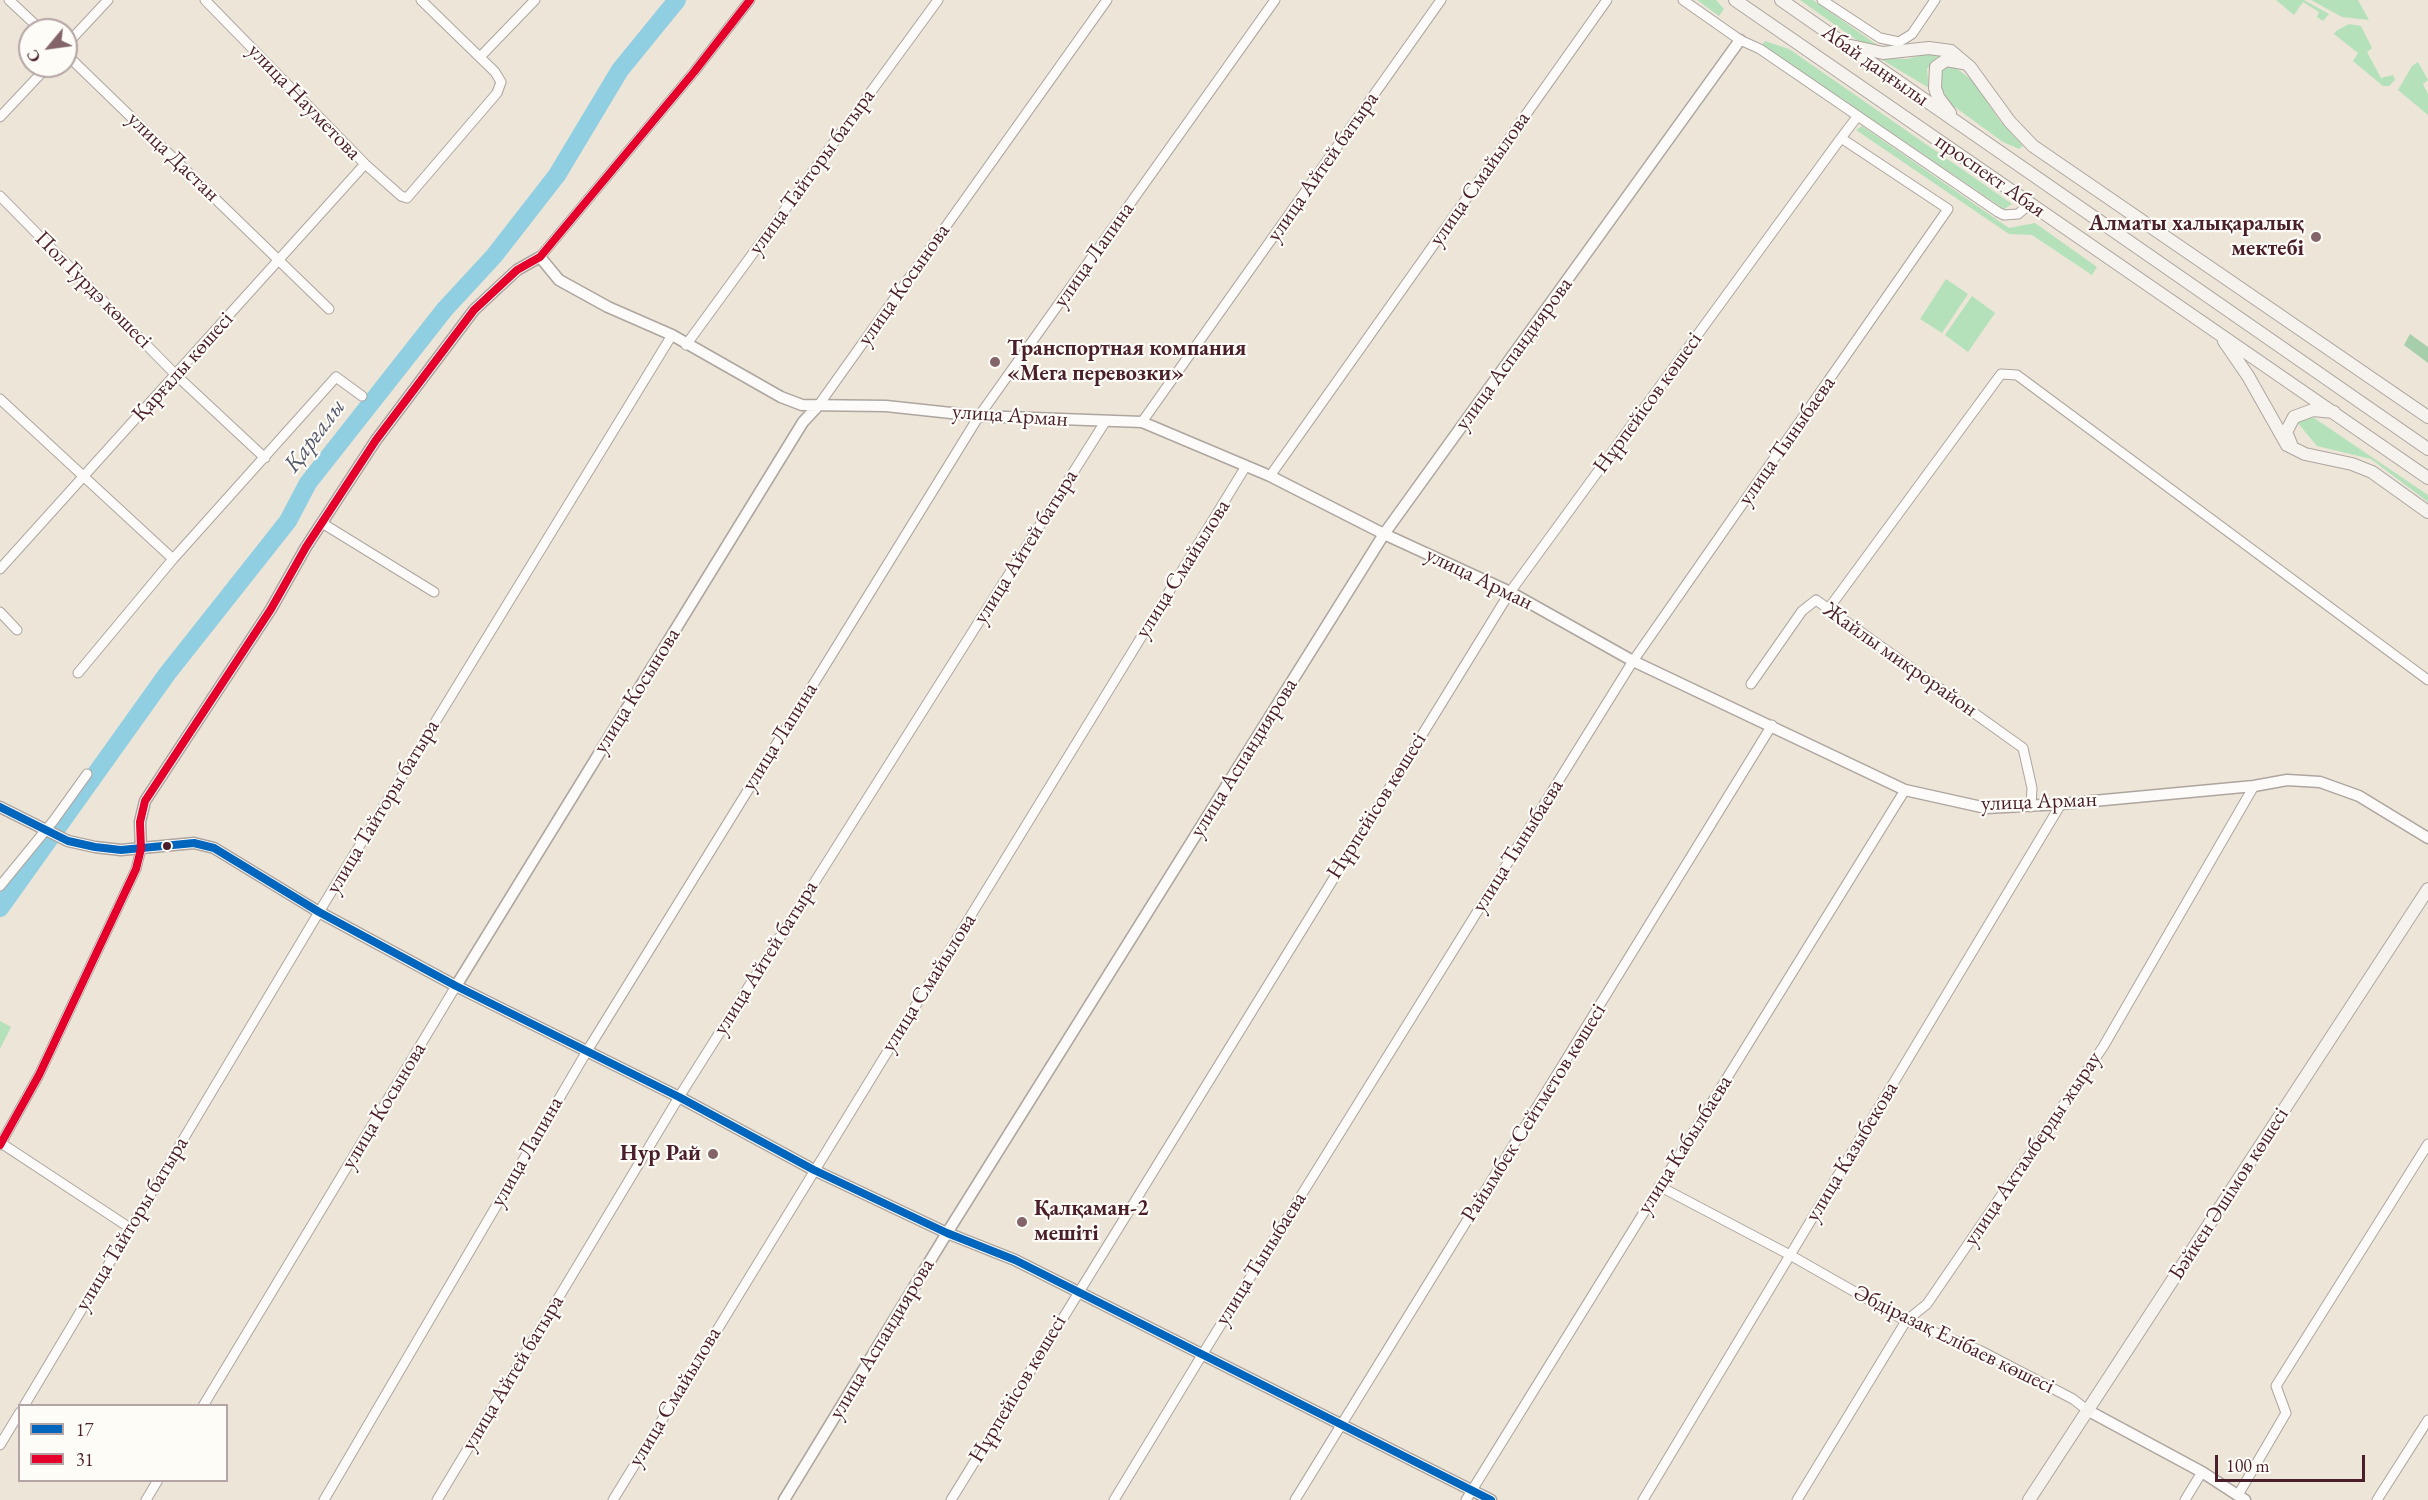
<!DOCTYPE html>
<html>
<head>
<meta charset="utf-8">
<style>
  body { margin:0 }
  #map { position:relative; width:2428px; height:1500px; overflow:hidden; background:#ece5d8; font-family:"EB Garamond",serif }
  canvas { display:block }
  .legend { position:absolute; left:18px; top:1404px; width:210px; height:78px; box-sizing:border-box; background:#fdfcf7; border:2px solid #b5a4a5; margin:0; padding:8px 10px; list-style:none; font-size:18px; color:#4a1f2b }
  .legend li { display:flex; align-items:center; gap:12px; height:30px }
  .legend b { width:30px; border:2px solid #b5a4a5 }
  .north { position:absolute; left:18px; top:18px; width:60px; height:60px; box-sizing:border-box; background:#fdfcf7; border:2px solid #b5a4a5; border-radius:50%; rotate:241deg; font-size:16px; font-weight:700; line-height:24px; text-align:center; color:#4a1f2b }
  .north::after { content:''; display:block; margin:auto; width:21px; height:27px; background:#836468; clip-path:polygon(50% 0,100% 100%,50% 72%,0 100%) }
  .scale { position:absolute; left:2215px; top:1455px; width:150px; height:27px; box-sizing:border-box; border:3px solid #4a1f2b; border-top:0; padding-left:8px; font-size:18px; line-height:21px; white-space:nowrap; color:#4a1f2b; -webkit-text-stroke:4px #fdfcf7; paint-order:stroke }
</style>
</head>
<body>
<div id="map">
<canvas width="2428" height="1500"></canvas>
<ul class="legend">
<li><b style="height:8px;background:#0065bd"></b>17</li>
<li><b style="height:8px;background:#e4002b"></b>31</li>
</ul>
<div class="north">С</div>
<div class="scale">100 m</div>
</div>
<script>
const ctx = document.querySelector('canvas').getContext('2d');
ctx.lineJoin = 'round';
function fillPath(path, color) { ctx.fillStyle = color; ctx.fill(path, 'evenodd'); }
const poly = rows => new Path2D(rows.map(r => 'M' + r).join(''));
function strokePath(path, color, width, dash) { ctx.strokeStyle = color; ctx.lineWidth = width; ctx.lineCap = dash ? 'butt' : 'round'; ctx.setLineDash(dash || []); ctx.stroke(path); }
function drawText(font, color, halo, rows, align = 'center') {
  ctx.font = font + ' "EB Garamond",serif'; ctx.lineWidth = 4.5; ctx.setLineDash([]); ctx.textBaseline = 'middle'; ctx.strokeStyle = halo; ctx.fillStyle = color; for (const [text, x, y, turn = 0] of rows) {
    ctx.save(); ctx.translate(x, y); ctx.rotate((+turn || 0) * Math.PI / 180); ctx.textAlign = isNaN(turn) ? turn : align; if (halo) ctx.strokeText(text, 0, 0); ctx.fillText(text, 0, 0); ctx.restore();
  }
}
fillPath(poly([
  [1697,0,1716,0,1724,9,1719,16],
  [1800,0,1813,0,1880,47,1858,41],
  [2276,0,2304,0,2329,14,2323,21,2317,17,2319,12,2303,2,2294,15],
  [2311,0,2358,0,2369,20,2342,17],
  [2349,24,2361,26,2372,48,2367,52,2381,78,2393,75,2395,80,2389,86,2383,86,2353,61,2358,53,2334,34,2336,31],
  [1765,41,1789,49,2012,204,2004,209,1762,45],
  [1935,52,1946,56,1937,57,1927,69,1929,88,1879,58,1907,59],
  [2418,62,2428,80,2423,84,2428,94,2428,115,2398,90,2412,66],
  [1950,63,1973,81,2000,121,2023,146,2019,149,2003,142,1952,105,1940,87,1940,73],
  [1862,126,2009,228,2035,223,2097,267,2092,275,2032,235,2009,234,1856,130],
  [1946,279,1968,294,1942,333,1920,319],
  [1972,296,1995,313,1968,352,1945,335],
  [2311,416,2428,495,2428,502,2371,459,2317,446,2297,422,2300,418],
  [0,1021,11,1027,0,1049]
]), '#b4e1ba');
fillPath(poly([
  [2410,334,2428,347,2428,363,2404,345]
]), '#a6ceab');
strokePath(poly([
  [0,908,167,674,288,521,308,483,445,309,494,256,557,175,620,70,677,0]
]), '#90cee2', 18);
const minor = poly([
  [9,0,41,30],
  [205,0,365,164,401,196,407,198,497,93,501,82,495,72,421,0],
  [1683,0,1740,40,1760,49,1998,212,2004,215,2018,214,2030,204],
  [1822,0,1880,38,1899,42,1912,34,1935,0],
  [66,45,108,0],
  [66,54,329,309],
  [480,57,535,0],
  [0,117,48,66],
  [0,196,176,375,265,458],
  [540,257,694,72,750,0],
  [686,345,938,0],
  [0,399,173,559],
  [818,406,1107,0],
  [1142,422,1441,0],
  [1270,476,1607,0],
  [322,523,434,592],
  [0,569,365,164],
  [1829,608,2001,374,2017,375,2428,680],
  [0,612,17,630],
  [78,673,173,559,336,377,362,396],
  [1751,684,1802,611,1816,600,2023,748,2032,788,2031,807],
  [0,886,54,820,87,774],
  [1,1143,130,1228],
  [0,1145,39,1075,136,869,141,849],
  [1659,1186,1790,1255,1906,1321,1979,1350,2073,1399,2087,1410],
  [24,1406,319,912,672,335],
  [203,1406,456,986],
  [0,1445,20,1412],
  [2238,1495,2286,1413,2276,1386,2428,1144],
  [146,1500,158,1480],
  [324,1500,587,1051,979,416,1275,0],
  [437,1500,679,1097,1105,422],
  [613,1500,1246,466],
  [951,1500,1510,592,1841,138],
  [1114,1500,1202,1355,1633,661,1948,209,1841,138,1857,117],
  [1295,1500,1772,725],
  [1466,1500,1905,790],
  [1643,1500,2061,804],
  [1797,1500,1906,1321,1927,1304,2103,1047,2254,786],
  [2185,1500,2202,1472],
  [2377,1500,2428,1420]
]);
const tertiary = poly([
  [0,807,68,841,95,847,121,850,194,843,214,848,319,912,456,986,679,1097,814,1170,947,1233,1015,1260,1491,1500],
  [141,849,140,822,145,801,271,609,306,547,376,440,474,310,517,270,540,257,559,280,608,307,672,335,781,397,802,405,886,406,979,416,1142,422,1270,476,1384,534,1510,592,1633,661,1905,790,1986,808,2061,804,2254,786,2287,780,2320,782,2359,796,2428,838],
  [456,986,803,422,818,406],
  [2087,1410,2202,1472,2245,1500],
  [784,1500,947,1233,1384,534,1740,40]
]);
const secondary = poly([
  [1735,0,2428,478],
  [1781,0,2428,449],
  [1851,46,1883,53,1929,48,1951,51,1970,67,2010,122,2033,146,2428,417],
  [1950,113,1938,97,1935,88,1936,67,1946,60,1963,63],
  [2224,341,2248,376,2287,445,2305,454,2352,464,2372,472,2428,512],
  [2291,444,2286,432,2294,417,2313,410,2334,412],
  [2029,1500,2428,889]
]);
strokePath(minor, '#aea59f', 11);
strokePath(tertiary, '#aea59f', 13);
strokePath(secondary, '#aea59f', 14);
strokePath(minor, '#fcfbf9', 9);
strokePath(tertiary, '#fcfbf9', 10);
strokePath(secondary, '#f6f3ef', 12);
strokePath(poly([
  [0,807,68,841,95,847,121,850,194,843,214,848,319,912,456,986,679,1097,814,1170,947,1233,1015,1260,1491,1500]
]), '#0065bd', 8);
strokePath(poly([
  [0,1145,39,1075,136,869,141,849,140,822,145,801,271,609,306,547,376,440,474,310,517,270,540,257,694,72,750,0]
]), '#e4002b', 8);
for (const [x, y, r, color] of [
  [2316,237,6,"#836468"],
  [995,362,6,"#836468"],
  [167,846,5,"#4a1f2b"],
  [713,1154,6,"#836468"],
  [1022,1222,6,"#836468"]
]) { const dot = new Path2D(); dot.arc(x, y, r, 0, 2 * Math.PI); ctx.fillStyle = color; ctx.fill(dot); strokePath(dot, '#fdfcf7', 2); }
drawText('22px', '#4a1f2b', '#fdfcf7', [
  ["Абай даңғылы",1875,66,35],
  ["улица Науметова",304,102,46],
  ["улица Дастан",173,157,44],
  ["улица Айтей батыра",1323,167,-55],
  ["улица Тайторы батыра",812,172,-54],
  ["проспект Абая",1990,176,35],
  ["улица Смайылова",1480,179,-55],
  ["улица Лапина",1094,255,-55],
  ["улица Косынова",904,285,-55],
  ["Пол Гурдэ көшесі",93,290,45],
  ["улица Аспандиярова",1514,354,-54],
  ["Қарғалы көшесі",183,367,-48],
  ["Нұрпейісов көшесі",1648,403,-54],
  ["улица Арман",1010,416,4],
  ["улица Тыныбаева",1787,441,-55],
  ["улица Айтей батыра",1026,547,-58],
  ["улица Смайылова",1183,569,-58],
  ["улица Арман",1479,579,26],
  ["Жайлы микрорайон",1900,660,35],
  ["улица Косынова",637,691,-58],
  ["улица Лапина",780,737,-58],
  ["улица Аспандиярова",1244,758,-58],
  ["улица Арман",2039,802,-2],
  ["Нұрпейісов көшесі",1377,806,-58],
  ["улица Тайторы батыра",383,807,-59],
  ["улица Тыныбаева",1518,846,-58],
  ["улица Айтей батыра",766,958,-58],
  ["улица Смайылова",929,983,-58],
  ["улица Косынова",384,1106,-59],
  ["Райымбек Сейтметов көшесі",1534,1113,-58],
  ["улица Кабылбаева",1685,1145,-58],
  ["улица Актамберды жырау",2033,1149,-56],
  ["улица Лапина",527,1152,-60],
  ["улица Казыбекова",1852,1152,-59],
  ["Бәйкен Әшімов көшесі",2229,1194,-57],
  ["улица Тайторы батыра",132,1224,-59],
  ["улица Тыныбаева",1261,1259,-58],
  ["улица Аспандиярова",882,1339,-59],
  ["Әбдіразақ Елібаев көшесі",1954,1340,26],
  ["улица Айтей батыра",513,1373,-59],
  ["Нұрпейісов көшесі",1018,1389,-59],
  ["улица Смайылова",675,1397,-59]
]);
drawText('bold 22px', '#4a1f2b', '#fdfcf7', [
  ["Алматы халықаралық",2304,224],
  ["мектебі",2304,249],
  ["Транспортная компания",1007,349,"left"],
  ["«Мега перевозки»",1007,374,"left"],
  ["Нур Рай",701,1154],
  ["Қалқаман-2",1034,1209,"left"],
  ["мешіті",1034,1234,"left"]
], 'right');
drawText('italic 24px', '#54596c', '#fdfcf7', [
  ["Қарғалы",315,436,-53]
]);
</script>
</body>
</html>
